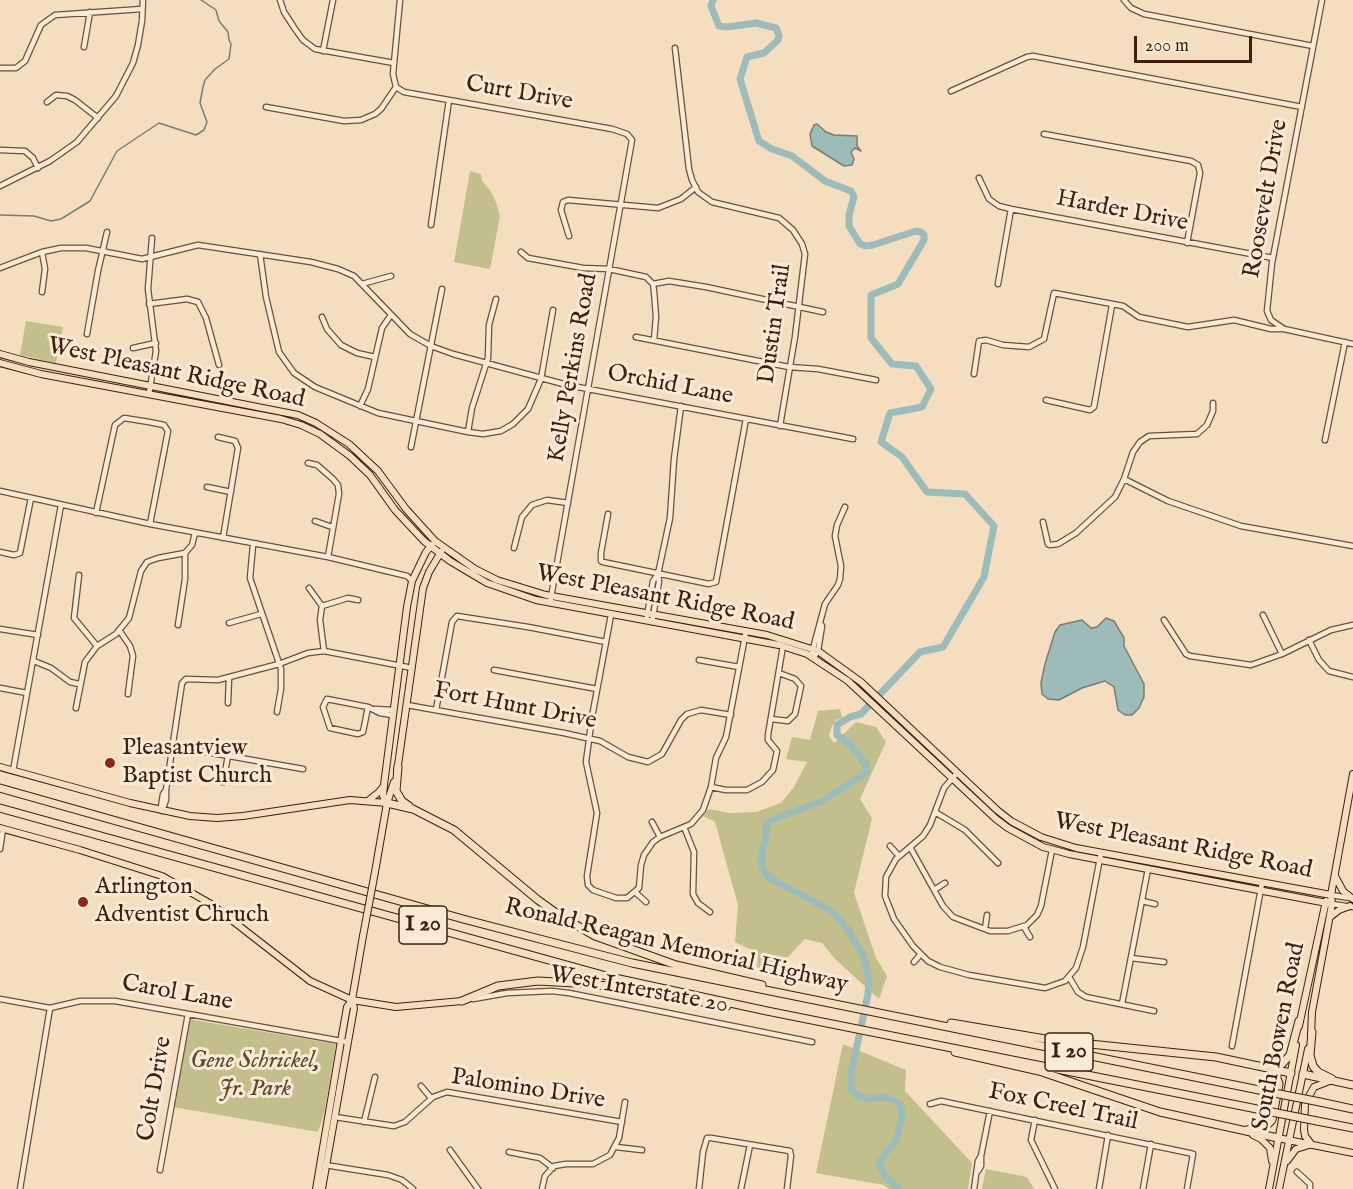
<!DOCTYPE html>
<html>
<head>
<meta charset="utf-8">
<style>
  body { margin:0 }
  #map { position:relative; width:1353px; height:1189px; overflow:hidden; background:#f4debf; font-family:"IM FELL English",serif }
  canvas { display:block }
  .scale { position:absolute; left:1134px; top:36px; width:118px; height:27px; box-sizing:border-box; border:3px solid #3f1f0d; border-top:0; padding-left:8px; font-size:18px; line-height:21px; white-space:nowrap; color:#3f1f0d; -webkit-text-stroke:4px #f8ead5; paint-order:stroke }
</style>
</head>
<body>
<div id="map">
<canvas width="1353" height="1189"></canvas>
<div class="scale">200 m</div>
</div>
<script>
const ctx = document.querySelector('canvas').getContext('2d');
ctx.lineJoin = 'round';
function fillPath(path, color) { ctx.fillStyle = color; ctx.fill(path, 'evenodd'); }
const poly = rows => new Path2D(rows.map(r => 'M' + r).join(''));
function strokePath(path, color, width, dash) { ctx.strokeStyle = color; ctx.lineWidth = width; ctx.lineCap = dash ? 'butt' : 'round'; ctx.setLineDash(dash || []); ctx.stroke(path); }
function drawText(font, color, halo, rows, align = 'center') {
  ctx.font = font + ' "IM FELL English",serif'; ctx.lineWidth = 6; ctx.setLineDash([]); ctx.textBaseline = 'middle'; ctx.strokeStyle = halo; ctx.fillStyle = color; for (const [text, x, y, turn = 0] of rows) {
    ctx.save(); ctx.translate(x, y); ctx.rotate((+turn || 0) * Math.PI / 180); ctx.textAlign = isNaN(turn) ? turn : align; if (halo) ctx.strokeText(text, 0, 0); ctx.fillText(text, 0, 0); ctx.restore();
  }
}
fillPath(poly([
  [470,171,481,174,482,181,490,190,496,202,500,216,490,269,454,262],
  [26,321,63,327,56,363,20,355],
  [840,709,842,718,836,720,831,728,829,736,834,743,856,722,876,727,886,742,860,799,872,818,854,893,876,958,887,976,879,999,835,959,822,943,805,939,787,958,775,960,772,970,764,971,757,967,758,953,735,942,738,905,715,822,703,816,709,809,729,813,756,812,781,803,794,787,807,762,786,759,792,737,810,740,818,711],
  [188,1019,336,1044,324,1114,318,1132,173,1107],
  [843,1044,906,1070,905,1091,972,1163,968,1189,889,1189,884,1185,816,1173],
  [986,1169,1027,1177,1034,1189,982,1189]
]), '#c3bf8c');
const water = poly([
  [817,124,826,132,834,135,857,136,857,146,861,151,855,148,851,152,854,159,852,165,844,166,812,146,810,134,814,125,817,124],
  [1106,618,1114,621,1124,638,1124,646,1144,684,1144,697,1139,708,1132,715,1125,715,1118,710,1114,687,1105,681,1082,688,1059,700,1048,699,1042,694,1041,683,1045,664,1055,632,1060,625,1082,620,1091,628,1097,627,1106,618]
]);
fillPath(water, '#9dbbb8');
strokePath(water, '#777d74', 1.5);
strokePath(poly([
  [0,215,34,216,51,221,61,219,90,201,117,151,159,123,196,135,204,130,207,122,200,103,203,87,205,80,215,69,229,59,231,44,229,40,228,32,219,21,216,10,201,0]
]), '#777d74', 1.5);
strokePath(poly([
  [713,0,711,6,719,26,727,27,756,23,776,28,779,35,778,40,764,53,747,57,740,79,759,141,772,149,792,156,825,181,851,191,854,197,849,215,849,226,860,244,866,246,873,245,916,231,921,232,924,235,924,240,898,284,871,295,871,338,892,364,916,366,931,389,922,407,890,413,881,442,902,457,927,492,965,494,994,526,984,577,943,647,920,652,861,714,850,717,837,725,837,735,850,744,858,754,866,765,866,773,822,801,769,821,767,824,766,839,761,855,762,867,768,877,833,912,849,931,864,957,869,980,868,994,851,1074,851,1089,858,1096,868,1099,882,1097,892,1099,901,1106,902,1118,895,1143,886,1152,879,1164,885,1177,899,1189]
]), '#9dbbb8', 7);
const minor = poly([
  [280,0,284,12,295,29,303,40,315,49,394,63],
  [1124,0,1131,8,1144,14,1313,46],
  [1322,0,1272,263,1267,311,1271,320,1284,329,1353,344],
  [84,47,90,12],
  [675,48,689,169,692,180,698,192,712,202,779,218,793,230,802,244,805,254,795,337,780,426],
  [323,51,333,0],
  [0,68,16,68,25,61,41,25,55,15,142,9],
  [396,87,404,92,612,129,627,134,632,140,550,603],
  [396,87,393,74,400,0],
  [951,91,1027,57,1033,56,1302,107],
  [47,102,56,95,67,96,75,100,98,118],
  [266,107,344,121,361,120,375,114,381,109,396,87],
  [1044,134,1191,161,1198,165,1200,173,1187,243],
  [0,150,25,151,33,158,38,168],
  [979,178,989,199,999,206,1011,209,1273,258],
  [0,186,50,161,77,142,116,96,133,63,138,45,142,21,143,0],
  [431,225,449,100],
  [569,236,561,210,563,202,568,200,658,208,681,199,696,187],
  [42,252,45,269,42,292],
  [521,252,528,258,583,268,609,269,646,277,653,284,654,291,656,317,654,340],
  [260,254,266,297,279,352,294,373,315,387,378,413,468,432,483,434,501,431,513,424,528,409,541,379,553,310],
  [0,268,42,252,61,248,86,248,142,259,198,245,311,262,338,269,354,276,410,334,431,346,453,354,567,385,853,439],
  [362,284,391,276],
  [653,284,669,281,706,287,823,312],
  [998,284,1011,209],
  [149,304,187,299,198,302,206,318,219,365],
  [322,317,327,329,341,345,357,353,375,357],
  [87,334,98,271,107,232],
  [636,337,789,367,818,369,876,380],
  [133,348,156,343],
  [974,374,979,341,986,340,1003,345,1029,347,1044,339,1054,293,1123,306,1139,317,1188,327,1234,320,1271,329,1283,329],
  [149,394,156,351,148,289,152,238],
  [1046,400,1090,410,1094,407,1112,305],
  [360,406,368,389,382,328,391,315],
  [468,432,472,408,488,358,489,325,496,299],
  [218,437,235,441,238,448,223,538],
  [1325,440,1345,342],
  [411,447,442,289],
  [308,463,317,465,333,479,338,485,339,494,328,557],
  [1124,479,1168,501,1241,526,1353,546],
  [207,487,231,492],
  [0,491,150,524,328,557,407,576,412,581],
  [96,513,115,425,124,418,149,422,164,425,168,431,150,524],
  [608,514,601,553,601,561,603,562,709,584,716,582,746,419],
  [315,521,332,527],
  [1043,522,1048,544,1050,545,1058,544,1076,533,1115,497,1124,479,1133,452,1140,442,1149,436,1197,434,1207,425,1213,411,1213,403],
  [253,545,250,578,281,669,281,689,277,712],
  [514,548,522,517,532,505,547,500,568,503],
  [0,552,14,555,20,553,31,498],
  [79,575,74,618,97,646],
  [309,588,322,606],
  [322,606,320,620,324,651],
  [322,606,348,598,358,600],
  [611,615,592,717,586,762,597,813,587,876,588,885,593,890,616,898,627,898,639,888,641,865,644,855,653,842,660,837,691,824,703,810,711,787,716,758,726,737,746,631],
  [1263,615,1282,654],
  [647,616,653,581,658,574,670,518,674,459,681,406],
  [1164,620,1186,654,1190,656,1251,665,1282,654,1331,630,1353,625],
  [652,622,659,582,658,574],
  [229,623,261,614],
  [178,625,185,579,185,553],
  [0,629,38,635],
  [119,630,130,646,133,656,128,694],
  [1309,640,1319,660,1329,671,1353,677],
  [811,656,825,604,838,585,840,579,841,566,835,536,837,525,845,507],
  [814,657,818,651,822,626,820,623],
  [699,660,739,667],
  [34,661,51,668,70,682,79,684],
  [494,670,597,689],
  [0,688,27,693],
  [228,703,229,677],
  [407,705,564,733,600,741,628,757,648,762,662,754,681,720,687,714,701,710,731,715],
  [368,707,363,732,358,734,330,728,323,707,327,699,368,707,380,713,392,715],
  [76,708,85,662,97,646,116,634,129,618,141,571,147,562,158,558,185,553,192,545,195,533],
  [375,709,393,710],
  [436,710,452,622,457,616,528,627,606,642],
  [771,719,788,721,795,714,801,686,795,679,779,673],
  [172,746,303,769],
  [13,771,61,505],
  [957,773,944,788,930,825,923,836,896,859,886,877,885,896,894,919,913,946,928,961,940,967,969,975,1045,988,1065,981,1076,968,1083,947,1101,853],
  [223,782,228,756],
  [711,787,726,790,747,790,762,782,773,770,777,751,768,740,768,735,783,646],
  [161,807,163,794,166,790],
  [162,811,166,800,166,790,182,683,186,679,218,680,279,664,308,653,324,651,412,668],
  [935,812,965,830,998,863],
  [652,822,660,837],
  [684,827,694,852,693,894,698,903,710,912],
  [890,846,899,856],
  [910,847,943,906,953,917,990,931,1008,931,1027,925,1037,915,1041,906,1052,850],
  [0,849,3,829],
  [934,890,945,883],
  [635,892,646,902],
  [1331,895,1350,898],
  [1142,901,1155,904],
  [1332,904,1353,907],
  [1024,927,1030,937],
  [985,929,987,915],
  [1131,958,1164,962],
  [914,962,920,955],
  [1069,977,1078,992,1086,997,1154,1011],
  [0,999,50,1008,80,1001,115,1001,347,1042],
  [473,999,507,993,552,991,569,993,812,1042],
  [1122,1004,1148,869],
  [1232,1046,1262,883],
  [421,1086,431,1098],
  [930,1104,941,1101,1189,1153,1193,1154,1187,1189],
  [335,1117,394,1126,405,1122,433,1097,447,1092,622,1122],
  [1035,1120,1031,1140,1055,1189],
  [364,1122,375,1077],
  [616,1147,642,1150],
  [450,1150,478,1189],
  [509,1152,540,1158,553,1168],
  [325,1165,388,1175,402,1180,413,1189],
  [160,1170,188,1014],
  [978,1171,981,1166,981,1156,990,1111],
  [1297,1172,1310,1184,1310,1189],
  [20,1189,50,1008],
  [542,1189,545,1176,554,1166,566,1164,593,1164,610,1155,619,1138,625,1102],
  [699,1189,703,1152,707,1138,711,1138,790,1151,791,1156,787,1189],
  [741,1189,750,1145],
  [974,1189,978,1161,981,1156],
  [1099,1189,1108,1135],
  [1143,1189,1151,1144]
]);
const major = poly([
  [0,354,29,362,298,415,316,423,349,444,378,471,406,509,435,541,475,569,497,580,546,595,767,635,818,651,861,682,997,810,1011,821,1041,837,1076,848,1331,895],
  [0,363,41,374,281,419,301,425,320,434,350,456,370,475,395,510,424,541,450,561,487,583,536,600,779,645,807,654,848,681,996,819,1008,828,1043,847,1069,854,1332,904],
  [0,767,130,803,190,816,217,818,243,816,350,800,387,803],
  [397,772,423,588,429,572,441,552],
  [369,800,379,792,384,786],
  [387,803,383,796,384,785,407,607,412,581,426,552,432,545],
  [0,828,80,850,162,876,211,904,310,981,352,1000,396,1007,462,1001],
  [375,872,387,803,394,782],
  [1335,876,1343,891,1353,899],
  [1330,917,1339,910,1350,906],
  [1299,1026,1326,901],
  [1311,1036,1312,1012,1332,904,1331,895,1353,774],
  [1253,1135,1261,1139,1270,1148,1272,1161],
  [1278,1138,1353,1153],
  [1312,1145,1305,1136,1304,1130,1305,1104,1314,1087,1332,1080],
  [1287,1161,1296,1149,1309,1145],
  [316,1189,341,1041,347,1007,352,1000],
  [322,1189,354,1008,352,1000,363,936],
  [1269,1189,1296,1045],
  [1279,1189,1308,1049]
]);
const highway = poly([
  [398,767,396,791,402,801,409,806],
  [0,788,463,919,632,963,1264,1091],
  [387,803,413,809,454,830,538,900,559,915,595,936,676,965,762,985],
  [0,808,610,977,767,1011,1262,1110],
  [462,1001,498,986,538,981,594,984,727,1006],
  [951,1023,1051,1040,1216,1057,1291,1073],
  [1312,1032,1310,1055,1313,1066,1318,1072,1332,1079],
  [955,1052,1039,1071,1160,1112,1278,1138],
  [1273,1067,1282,1064,1290,1055,1299,1021],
  [1303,1074,1353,1085],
  [1320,1102,1353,1109],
  [1317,1121,1353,1128],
  [1247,1130,1266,1126,1272,1120,1279,1084,1276,1075,1269,1068]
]);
strokePath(minor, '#6c4f3a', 7);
strokePath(major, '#3f1f0d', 8);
strokePath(highway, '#3f1f0d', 9);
strokePath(minor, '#f8ead5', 4.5);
strokePath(major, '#f4debf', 6);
strokePath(highway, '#f4debf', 7);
const majorBridge = poly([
  [363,936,375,872]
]);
const highwayBridge = poly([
  [1264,1091,1320,1102],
  [1262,1110,1317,1121]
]);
strokePath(majorBridge, '#3f1f0d', 8, []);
strokePath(highwayBridge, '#3f1f0d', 9, []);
strokePath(majorBridge, '#f4debf', 6);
strokePath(highwayBridge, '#f4debf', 7);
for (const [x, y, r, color] of [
  [110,763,6,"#8f2418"],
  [83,902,6,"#8f2418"]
]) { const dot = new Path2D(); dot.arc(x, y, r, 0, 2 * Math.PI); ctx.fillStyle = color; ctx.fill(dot); strokePath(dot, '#f8ead5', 2); }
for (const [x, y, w] of [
  [423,925,48],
  [1069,1052,48]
]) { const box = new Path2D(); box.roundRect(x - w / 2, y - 19, w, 38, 4.5); ctx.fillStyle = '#f8ead5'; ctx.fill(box); strokePath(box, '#3f1f0d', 1.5); }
drawText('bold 22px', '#3f1f0d', null, [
  ["I 20",423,925],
  ["I 20",1069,1052]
]);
drawText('24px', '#3f1f0d', '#f8ead5', [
  ["Curt Drive",519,94,10],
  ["Roosevelt Drive",1267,199,-80],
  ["Harder Drive",1122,212,11],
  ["Dustin Trail",776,324,-82],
  ["Kelly Perkins Road",574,368,-80],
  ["West Pleasant Ridge Road",176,374,12],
  ["Orchid Lane",670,386,11],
  ["West Pleasant Ridge Road",665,599,11],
  ["Fort Hunt Drive",515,707,11],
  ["West Pleasant Ridge Road",1183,847,11],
  ["Ronald Reagan Memorial Highway",676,947,13],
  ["West Interstate 20",639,991,10],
  ["Carol Lane",177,994,10],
  ["South Bowen Road",1280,1037,-79],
  ["Colt Drive",156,1089,-80],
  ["Palomino Drive",528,1090,9],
  ["Fox Creel Trail",1063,1108,12]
]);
drawText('24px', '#3f1f0d', '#f8ead5', [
  ["Pleasantview",122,749],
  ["Baptist Church",122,777],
  ["Arlington",95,888],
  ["Adventist Chruch",95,916]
], 'left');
drawText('italic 24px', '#60472d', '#f8ead5', [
  ["Gene Schrickel,",255,1062],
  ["Jr. Park",255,1090]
]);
</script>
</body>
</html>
